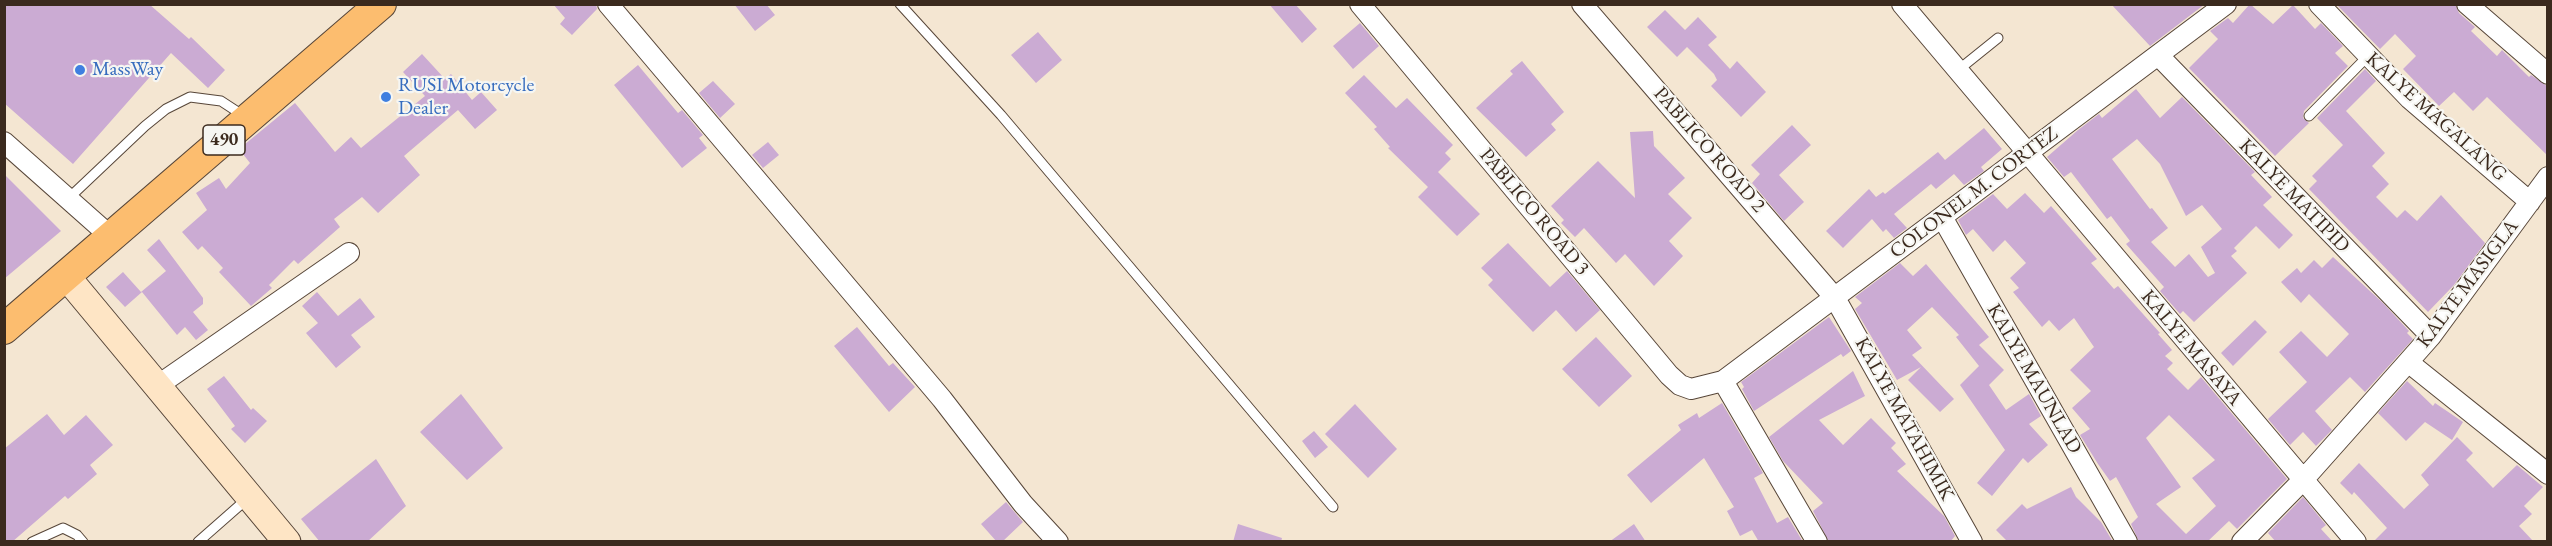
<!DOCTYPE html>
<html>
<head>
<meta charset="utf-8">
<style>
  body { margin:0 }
  #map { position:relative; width:2552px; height:546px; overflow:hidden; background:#f4e6d2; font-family:"EB Garamond",serif }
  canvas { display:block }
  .frame { position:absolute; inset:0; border:6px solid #3b2a1e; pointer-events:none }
</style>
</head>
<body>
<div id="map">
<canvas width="2552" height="546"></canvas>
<div class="frame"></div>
</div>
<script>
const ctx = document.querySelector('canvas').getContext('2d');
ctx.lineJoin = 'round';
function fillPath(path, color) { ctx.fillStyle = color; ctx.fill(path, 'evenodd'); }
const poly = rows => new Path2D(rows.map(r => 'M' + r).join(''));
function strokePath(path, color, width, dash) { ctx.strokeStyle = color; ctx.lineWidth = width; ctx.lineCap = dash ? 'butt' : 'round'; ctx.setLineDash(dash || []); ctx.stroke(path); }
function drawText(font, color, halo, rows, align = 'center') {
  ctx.font = font + ' "EB Garamond",serif'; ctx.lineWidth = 4.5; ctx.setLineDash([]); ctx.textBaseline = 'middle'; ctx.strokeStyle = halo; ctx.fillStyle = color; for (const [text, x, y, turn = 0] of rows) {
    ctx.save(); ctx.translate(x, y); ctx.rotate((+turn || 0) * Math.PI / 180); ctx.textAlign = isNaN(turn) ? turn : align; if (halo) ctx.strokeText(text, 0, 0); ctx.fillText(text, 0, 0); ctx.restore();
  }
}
fillPath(poly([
  [4,4,149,4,189,39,191,37,225,70,208,88,171,53,73,164,4,103],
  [553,4,596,4,597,9,572,35,560,24,565,18],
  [734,4,766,4,775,15,755,31],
  [1269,4,1295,4,1317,29,1302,43],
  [2111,4,2205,4,2150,46],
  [2250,4,2273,24,2293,5,2315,29,2321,23,2343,46,2335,53,2348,66,2304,111,2303,118,2309,123,2275,156,2189,68,2218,39,2210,31,2228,18,2233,23],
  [2339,4,2455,4,2459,13,2475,27,2471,31,2497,56,2502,50,2529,77,2531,75,2547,86,2547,155,2487,97,2473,111,2454,92,2439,106,2403,69,2416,56,2395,34,2380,49,2338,6],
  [1665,10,1685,30,1698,17,1717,37,1708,45,1730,69,1737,61,1766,92,1741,117,1711,86,1717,80,1714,74,1687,47,1677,57,1647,27],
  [1360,23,1379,46,1353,69,1333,46],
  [1038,32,1062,60,1036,83,1011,55],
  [422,54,445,79,451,74,472,100,481,92,497,110,475,129,458,110,404,156,420,175,378,213,362,197,334,219,340,227,298,264,294,260,269,285,272,288,251,306,219,272,223,268,202,246,198,250,182,232,207,210,196,193,219,178,226,189,250,163,239,149,295,103,335,152,351,137,361,148,425,96,403,72],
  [1522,61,1564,112,1551,124,1556,130,1526,157,1476,108,1513,74,1510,71],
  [638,65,678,113,682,110,703,135,699,138,707,148,682,168,614,85],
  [2365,69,2376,81,2346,111,2385,153,2372,166,2389,184,2376,197,2397,218,2405,210,2417,221,2441,195,2485,243,2454,285,2428,312,2309,189,2317,181,2312,176,2343,145,2317,118],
  [1364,75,1396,108,1407,98,1453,145,1445,153,1451,159,1438,172,1480,214,1457,236,1418,197,1428,187,1388,148,1390,147,1374,129,1377,127,1345,93],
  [713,81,735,104,720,118,699,93],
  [2136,89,2160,118,2182,97,2255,172,2251,175,2272,197,2263,205,2293,235,2279,249,2256,226,2234,248,2237,251,2231,256,2247,273,2194,322,2183,311,2180,314,2160,291,2164,287,2126,244,2130,241,2111,216,2107,219,2071,172,2064,177,2047,157,2078,130,2099,114,2102,118],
  [2137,139,2160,164,2186,216,2202,205,2222,229,2201,247,2215,273,2208,277,2189,254,2175,267,2151,242,2168,228,2152,208,2150,209,2112,159],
  [1792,125,1811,145,1779,175,1804,202,1784,221,1752,183,1760,174,1751,165],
  [1984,128,2002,149,1981,167,1984,171,1964,185,1954,174,1936,189,1931,184,1894,214,1907,228,1894,238,1886,229,1883,232,1872,219,1843,248,1826,231,1869,189,1876,197,1883,192,1885,194,1938,152,1945,160],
  [1653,131,1654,146,1685,178,1668,194,1692,218,1669,241,1683,256,1654,286,1625,254,1616,263,1584,228,1575,237,1561,223,1564,220,1551,206,1598,161,1635,198,1630,132],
  [768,142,779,155,763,168,752,155],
  [4,174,61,231,4,279],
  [2025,193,2044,213,2051,206,2097,259,2091,263,2114,289,2118,286,2160,333,2158,334,2172,350,2165,356,2173,363,2167,369,2188,390,2201,377,2287,479,2237,529,2229,521,2207,542,2139,542,2131,524,2138,517,2116,477,2110,481,2098,464,2080,435,2090,429,2072,408,2091,391,2070,370,2094,347,2074,318,2059,331,2049,320,2042,327,2013,292,2019,288,2010,278,2026,263,2005,240,1993,252,1973,229,1966,235,1958,220,1993,194,2007,209],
  [2169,415,2215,460,2192,478,2216,506,2186,534,2156,504,2181,487,2146,438],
  [159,239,203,298,203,304,193,312,208,330,196,340,185,327,177,335,142,292,125,307,106,287,123,272,141,292,166,271,147,250],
  [1508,243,1550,287,1567,271,1600,310,1576,332,1556,310,1533,332,1488,285,1493,280,1481,268],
  [2333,257,2383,303,2409,331,2407,333,2413,339,2365,392,2350,377,2315,411,2332,430,2316,446,2303,432,2290,445,2268,419,2307,382,2279,352,2301,331,2327,357,2349,334,2309,294,2301,303,2281,282,2297,268,2301,273,2314,260,2322,268],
  [1900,263,1913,276,1926,264,1989,337,1979,345,2004,370,1989,385,2006,410,2029,394,2041,416,2029,424,2048,445,2028,463,2023,458,1992,496,1977,483,2005,450,1960,385,1979,366,1956,337,1959,335,1932,307,1907,330,1922,348,1912,355,1954,399,1940,412,1908,380,1921,367,1897,380,1855,309,1862,303,1855,297],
  [317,292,338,316,360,298,375,317,351,335,361,347,336,368,306,333,318,323,302,306],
  [1829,317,1851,351,1843,357,1841,354,1754,411,1742,389,1744,387,1741,382],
  [2255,320,2267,332,2233,366,2221,353],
  [857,327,889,366,893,363,915,387,889,412,834,346],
  [1596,337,1632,376,1599,407,1562,369],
  [1853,371,1865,396,1819,420,1843,445,1871,418,1896,443,1891,448,1906,464,1897,471,1944,516,1955,536,1950,542,1829,542,1813,511,1823,503,1783,461,1769,437],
  [224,376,251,410,253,408,267,421,245,443,231,429,235,426,207,389],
  [2407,381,2433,406,2435,403,2463,422,2452,440,2425,422,2406,441,2378,413],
  [461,394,503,448,467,480,420,432],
  [1722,403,1763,473,1754,478,1777,523,1788,517,1803,542,1759,542,1752,530,1740,536,1727,511,1734,507,1704,458,1651,503,1627,475,1681,430,1678,425,1697,413,1699,418],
  [1355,404,1397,449,1368,478,1325,434],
  [47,414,64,435,86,415,113,445,90,465,97,474,68,499,65,496,12,542,4,542,4,449],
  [1314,431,1328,447,1315,458,1302,441],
  [2457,437,2473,453,2466,460,2493,488,2517,465,2543,487,2524,506,2532,514,2519,526,2534,542,2373,542,2387,528,2354,492,2352,495,2340,483,2359,463,2404,509,2429,485,2421,475],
  [376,459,406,506,367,542,320,542,301,519],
  [2071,487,2076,497,2101,522,2113,542,2008,542,1996,530,2022,504,2027,509],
  [2303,497,2326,525,2321,529,2333,542,2276,542,2268,533],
  [1006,502,1023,522,1002,542,997,542,981,524],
  [1238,524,1282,538,1281,542,1233,542],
  [1634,524,1646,542,1609,542]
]), '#cbabd3');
const lane = poly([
  [900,4,1001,115,1333,507],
  [1957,71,1998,38],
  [2309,116,2368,56],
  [70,197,145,126,166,109,190,97,221,101,244,116],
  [32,542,63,528,77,535,83,542],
  [198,542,248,498]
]);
const street = poly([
  [608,4,942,399,1023,504,1058,542],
  [1360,4,1669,375,1680,385,1691,389,1723,381,2226,4],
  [1582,4,1835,298,1972,542],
  [1902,4,2356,542],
  [2319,4,2410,99,2530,202],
  [2467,4,2548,74],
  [2158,55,2431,336],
  [4,142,110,236],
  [2548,177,2431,336,2408,362,2548,474],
  [1942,217,2127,542],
  [1723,381,1817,542],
  [157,386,349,253],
  [2242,542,2303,480,2408,362]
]);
const secondary = poly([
  [66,276,287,542]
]);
const primary = poly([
  [4,329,381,4]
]);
strokePath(lane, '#574639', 11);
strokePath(street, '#574639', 22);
strokePath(secondary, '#574639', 29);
strokePath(primary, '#574639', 32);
strokePath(lane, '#fff', 9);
strokePath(street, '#fff', 20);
strokePath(secondary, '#fee5c5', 27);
strokePath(primary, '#fcbd6f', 30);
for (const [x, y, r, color] of [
  [80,70,6,"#3f7fe0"],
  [386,97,6,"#3f7fe0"]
]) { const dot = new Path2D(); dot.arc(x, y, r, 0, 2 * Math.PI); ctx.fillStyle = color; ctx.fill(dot); strokePath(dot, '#f6f6f2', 2); }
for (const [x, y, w] of [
  [224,140,42]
]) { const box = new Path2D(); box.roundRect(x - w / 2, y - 15, w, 30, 4.5); ctx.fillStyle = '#f6f6f2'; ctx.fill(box); strokePath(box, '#3b2a1e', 1.5); }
drawText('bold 18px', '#3b2a1e', null, [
  ["490",224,140]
]);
drawText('20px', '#366cbe', '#f6f6f2', [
  ["MassWay",92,70],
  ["RUSI Motorcycle",398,86],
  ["Dealer",398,109]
], 'left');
drawText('20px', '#3b2a1e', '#f6f6f2', [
  ["KALYE MAGALANG",2436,117,42],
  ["PABLICO ROAD 2",1709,150,49],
  ["COLONEL M. CORTEZ",1974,193,-37],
  ["KALYE MATIPID",2294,196,46],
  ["PABLICO ROAD 3",1534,212,50],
  ["KALYE MASIGLA",2468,284,-53],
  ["KALYE MASAYA",2191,348,50],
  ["KALYE MAUNLAD",2034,379,60],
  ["KALYE MATAHIMIK",1904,419,61]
]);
</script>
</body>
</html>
